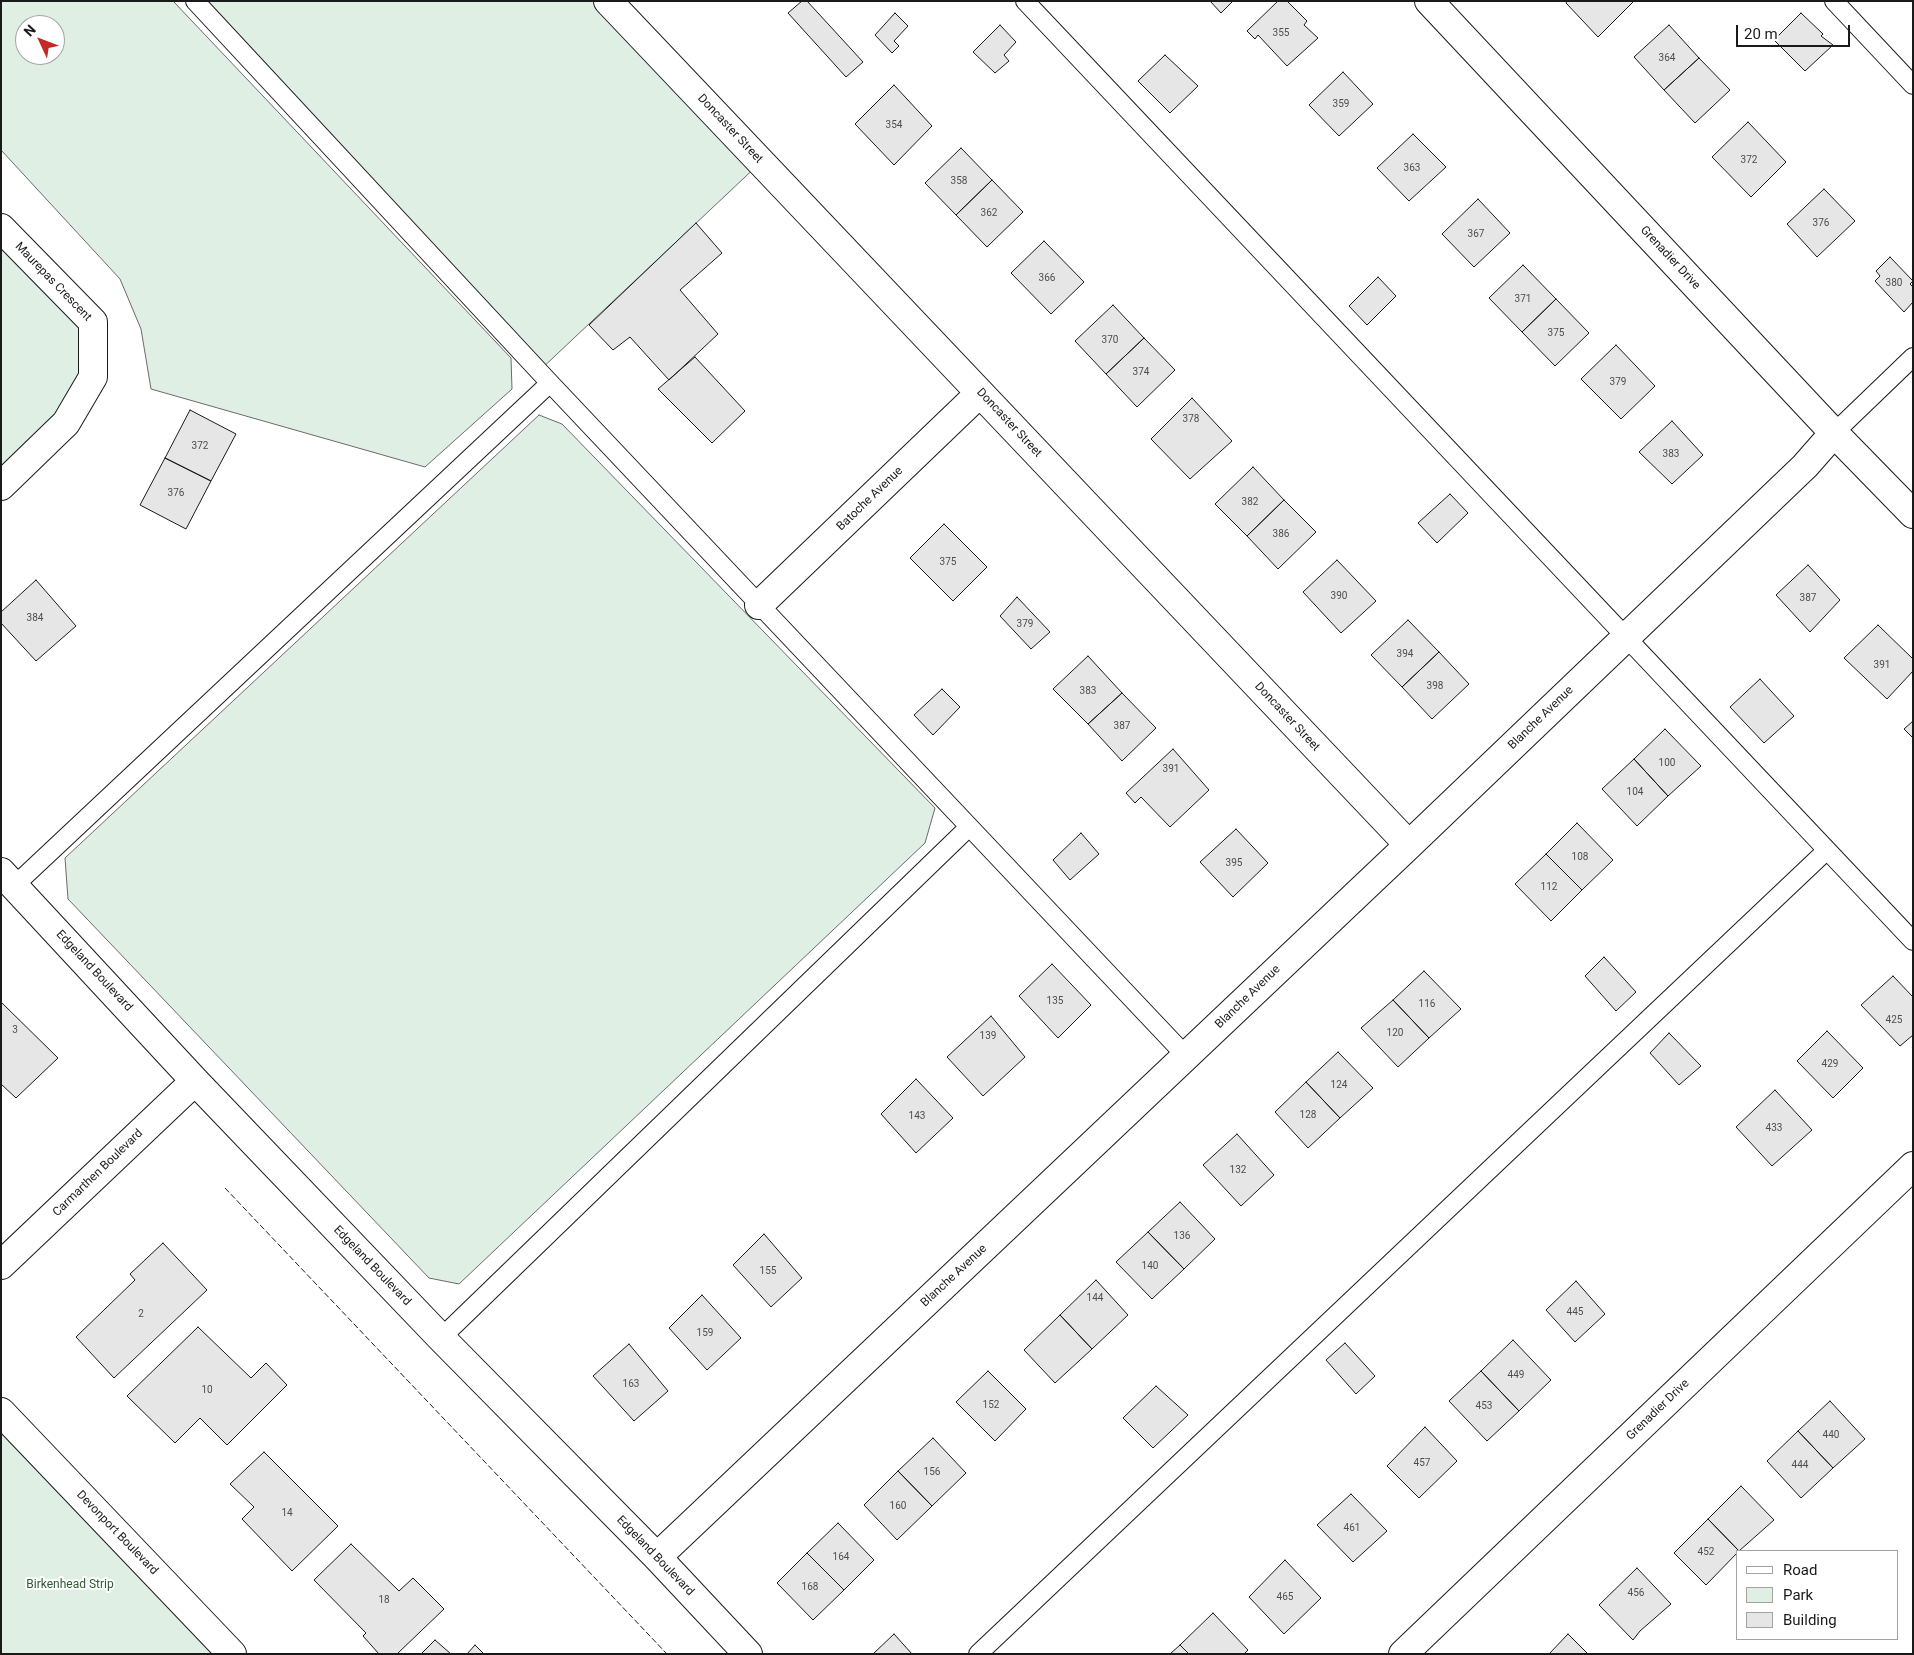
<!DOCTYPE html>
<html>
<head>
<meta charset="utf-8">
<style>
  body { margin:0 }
  #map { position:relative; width:1914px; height:1655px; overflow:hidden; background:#fff; font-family:Roboto,sans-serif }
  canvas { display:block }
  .frame { position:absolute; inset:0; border:2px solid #1a1a1a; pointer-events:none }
  .legend { position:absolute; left:1736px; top:1550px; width:162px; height:90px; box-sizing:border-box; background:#fff; border:1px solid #a3a3a3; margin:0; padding:6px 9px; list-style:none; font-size:15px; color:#1a1a1a }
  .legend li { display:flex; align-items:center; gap:10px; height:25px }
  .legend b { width:25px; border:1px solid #a3a3a3 }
  .north { position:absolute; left:15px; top:15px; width:50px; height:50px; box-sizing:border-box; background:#fff; border:1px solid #a3a3a3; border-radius:50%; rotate:313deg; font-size:14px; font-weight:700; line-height:20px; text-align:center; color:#1a1a1a }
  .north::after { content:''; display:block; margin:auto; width:18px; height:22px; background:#c62828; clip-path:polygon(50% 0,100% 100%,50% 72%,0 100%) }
  .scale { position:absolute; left:1736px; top:25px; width:114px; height:22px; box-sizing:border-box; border:2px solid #1a1a1a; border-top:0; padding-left:6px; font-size:15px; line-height:18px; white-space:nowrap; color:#1a1a1a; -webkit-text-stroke:4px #fff; paint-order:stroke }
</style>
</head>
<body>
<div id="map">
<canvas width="1914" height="1655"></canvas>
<div class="frame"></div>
<ul class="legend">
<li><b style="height:6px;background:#fff"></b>Road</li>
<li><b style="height:14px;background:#e0efe3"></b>Park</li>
<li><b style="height:14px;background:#e6e6e6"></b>Building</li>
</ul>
<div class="north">N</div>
<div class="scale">20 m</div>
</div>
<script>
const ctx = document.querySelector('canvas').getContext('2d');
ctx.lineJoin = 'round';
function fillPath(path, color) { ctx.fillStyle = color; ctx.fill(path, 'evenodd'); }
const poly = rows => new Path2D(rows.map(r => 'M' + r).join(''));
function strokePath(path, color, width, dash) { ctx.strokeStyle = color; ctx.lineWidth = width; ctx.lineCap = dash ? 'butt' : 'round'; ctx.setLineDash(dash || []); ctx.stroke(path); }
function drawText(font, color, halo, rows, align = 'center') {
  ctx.font = font + ' Roboto,sans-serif'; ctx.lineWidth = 4; ctx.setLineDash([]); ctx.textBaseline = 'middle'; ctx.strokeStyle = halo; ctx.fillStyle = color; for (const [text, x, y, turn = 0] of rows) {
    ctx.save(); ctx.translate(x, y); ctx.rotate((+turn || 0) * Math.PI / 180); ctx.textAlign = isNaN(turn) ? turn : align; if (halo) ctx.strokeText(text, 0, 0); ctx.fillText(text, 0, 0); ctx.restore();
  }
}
const green = poly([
  [1,1,173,1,511,358,512,389,425,467,151,389,141,329,120,279,1,150,1,1],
  [25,25,55,25,55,55,25,55,25,25],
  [195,1,608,1,761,162,539,371,195,1],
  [1,228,93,322,93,377,1,486,1,228],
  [539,415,562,424,935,808,925,843,459,1284,429,1278,68,899,65,858,539,415],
  [1,1412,232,1654,1,1654,1,1412]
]);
fillPath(green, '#e0efe3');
strokePath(green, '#6a6a6a', 1);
const building = poly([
  [802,1,807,1,863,62,846,77,788,13,802,1],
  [1210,1,1233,1,1221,13,1210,1],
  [1278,1,1287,1,1307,21,1304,25,1318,38,1287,66,1258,35,1255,39,1247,31,1278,1],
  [1567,1,1634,1,1598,37,1566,3,1567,1],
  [895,13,908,26,894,41,899,46,892,53,875,35,895,13],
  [1801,13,1823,34,1821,36,1833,45,1805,71,1774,40,1801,13],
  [1000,25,1016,42,1004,55,1009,61,995,73,973,52,1000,25],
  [1669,25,1699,58,1664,90,1634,57,1669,25],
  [1165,55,1198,86,1170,113,1138,81,1165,55],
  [1699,58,1730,90,1695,123,1664,90,1699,58],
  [1343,72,1373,104,1339,136,1309,105,1343,72],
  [894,85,932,126,894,165,855,124,894,85],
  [1748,122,1786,162,1751,197,1712,157,1748,122],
  [1413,134,1446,167,1409,201,1377,168,1413,134],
  [961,148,992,180,956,215,925,183,961,148],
  [992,180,1023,212,987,247,956,215,992,180],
  [1824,189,1855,221,1817,257,1787,224,1824,189],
  [1478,199,1510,233,1474,267,1442,234,1478,199],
  [696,223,722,253,680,290,718,334,669,380,630,337,613,350,589,325,696,223],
  [1044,241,1084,282,1051,314,1011,273,1044,241],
  [1890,257,1913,281,1910,284,1913,287,1913,302,1904,312,1875,281,1880,276,1876,271,1890,257],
  [1523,265,1556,299,1522,332,1489,298,1523,265],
  [1378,277,1396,296,1367,325,1349,306,1378,277],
  [1556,299,1589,333,1555,366,1522,332,1556,299],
  [1113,305,1144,338,1106,374,1075,341,1113,305],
  [1144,338,1175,370,1137,407,1106,374,1144,338],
  [1616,345,1655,386,1621,419,1581,379,1616,345],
  [695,357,745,411,712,443,658,389,695,357],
  [1192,398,1232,441,1190,479,1151,439,1192,398],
  [190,410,236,434,211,481,165,458,190,410],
  [1672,421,1703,455,1672,484,1639,452,1672,421],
  [165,458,211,481,186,529,140,505,165,458],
  [1253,467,1284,500,1247,536,1215,504,1253,467],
  [1450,494,1468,513,1437,543,1418,523,1450,494],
  [1284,500,1316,532,1278,569,1247,536,1284,500],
  [944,524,987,567,953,601,910,558,944,524],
  [1337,560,1376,601,1341,633,1303,592,1337,560],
  [1808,565,1840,600,1810,632,1776,595,1808,565],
  [36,580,76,626,36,661,1,623,1,612,36,580],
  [1017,597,1050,632,1031,649,1000,616,1017,597],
  [1408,620,1439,652,1402,687,1371,655,1408,620],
  [1878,625,1913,659,1913,671,1887,699,1844,658,1878,625],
  [1439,652,1469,684,1432,719,1402,687,1439,652],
  [1088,656,1122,693,1088,724,1053,689,1088,656],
  [1760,679,1794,716,1764,743,1730,707,1760,679],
  [942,689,960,707,933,735,914,715,942,689],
  [1122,693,1156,728,1122,761,1088,724,1122,693],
  [1913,721,1913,738,1904,729,1913,721],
  [1665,729,1701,766,1668,796,1634,759,1665,729],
  [1173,749,1209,790,1170,827,1141,797,1135,803,1126,793,1173,749],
  [1634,759,1668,796,1637,826,1602,789,1634,759],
  [1577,823,1613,860,1582,890,1546,854,1577,823],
  [1236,829,1268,863,1233,897,1200,862,1236,829],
  [1081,833,1099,854,1070,880,1053,860,1081,833],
  [1546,854,1582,890,1551,921,1515,884,1546,854],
  [1604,957,1636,992,1616,1011,1585,976,1604,957],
  [1052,964,1091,1005,1058,1038,1019,996,1052,964],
  [1424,971,1461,1009,1429,1038,1393,1000,1424,971],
  [1893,976,1913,997,1913,1035,1900,1046,1861,1005,1893,976],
  [1393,1000,1429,1038,1398,1067,1361,1028,1393,1000],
  [1,1002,58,1058,16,1098,1,1084,1,1002],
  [991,1016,1025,1057,983,1096,947,1057,991,1016],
  [1827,1031,1863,1068,1833,1098,1797,1061,1827,1031],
  [1669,1033,1701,1066,1679,1085,1650,1053,1669,1033],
  [1338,1052,1373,1088,1340,1118,1306,1082,1338,1052],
  [916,1079,953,1118,916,1153,881,1114,916,1079],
  [1306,1082,1340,1118,1308,1148,1275,1112,1306,1082],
  [1775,1090,1812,1130,1772,1166,1736,1127,1775,1090],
  [1237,1134,1274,1175,1241,1206,1203,1165,1237,1134],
  [1180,1202,1215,1239,1184,1269,1148,1232,1180,1202],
  [1148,1232,1184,1269,1152,1299,1116,1262,1148,1232],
  [764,1234,802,1278,771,1307,733,1265,764,1234],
  [163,1243,207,1290,114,1378,76,1337,135,1280,130,1274,163,1243],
  [1096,1280,1128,1315,1092,1349,1060,1315,1096,1280],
  [1576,1281,1605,1314,1575,1342,1546,1310,1576,1281],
  [702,1295,741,1338,707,1370,669,1328,702,1295],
  [1060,1315,1092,1349,1055,1383,1024,1350,1060,1315],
  [198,1327,251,1378,266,1363,287,1385,227,1445,200,1418,175,1443,127,1396,198,1327],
  [1513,1340,1551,1380,1519,1411,1481,1371,1513,1340],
  [1345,1343,1375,1376,1356,1394,1326,1360,1345,1343],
  [629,1344,668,1391,634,1421,593,1376,629,1344],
  [988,1371,1026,1409,995,1441,956,1402,988,1371],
  [1481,1371,1519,1411,1487,1441,1449,1401,1481,1371],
  [1156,1386,1188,1415,1153,1448,1123,1418,1156,1386],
  [1830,1401,1865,1439,1833,1468,1798,1431,1830,1401],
  [1425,1427,1457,1461,1419,1498,1387,1466,1425,1427],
  [1798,1431,1833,1468,1801,1498,1767,1461,1798,1431],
  [933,1438,966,1473,932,1506,898,1471,933,1438],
  [264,1452,338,1526,292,1571,242,1519,254,1507,230,1484,264,1452],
  [898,1471,932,1506,897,1540,864,1505,898,1471],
  [1741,1486,1774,1520,1739,1551,1708,1519,1741,1486],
  [1351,1494,1387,1531,1353,1562,1317,1525,1351,1494],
  [1708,1519,1739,1551,1706,1585,1674,1553,1708,1519],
  [838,1523,874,1560,844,1590,807,1553,838,1523],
  [351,1544,399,1591,413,1578,444,1609,397,1654,379,1654,363,1636,366,1633,314,1580,351,1544],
  [807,1553,844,1590,813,1620,777,1583,807,1553],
  [1285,1560,1321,1598,1284,1634,1249,1597,1285,1560],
  [1637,1568,1671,1604,1640,1631,1633,1640,1599,1605,1637,1568],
  [1213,1613,1248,1650,1244,1654,1189,1654,1180,1645,1213,1613],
  [894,1634,912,1654,873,1654,894,1634],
  [1568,1634,1588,1654,1549,1654,1568,1634],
  [435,1640,451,1654,421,1654,435,1640],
  [475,1645,484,1654,467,1654,475,1645],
  [1180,1645,1189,1654,1170,1654,1180,1645]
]);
fillPath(building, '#e6e6e6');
strokePath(building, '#1a1a1a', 1);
const lane = poly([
  [195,1,550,383,1186,1056],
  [1025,1,1913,941],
  [1834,1,1913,85],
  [1834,433,1913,357],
  [14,886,550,383],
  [441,1338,969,827],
  [978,1654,1827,850]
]);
const street = poly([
  [608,1,1409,845],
  [1429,1,1834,433,1913,514],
  [1,228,93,322,93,377,66,423,1,486],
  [759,605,980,393],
  [1,872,195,1081,441,1338,657,1557,748,1654],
  [1,1265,195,1081],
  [1,1412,232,1654],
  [657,1557,1409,845,1805,466,1834,433],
  [1403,1654,1913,1166]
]);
strokePath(lane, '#1a1a1a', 20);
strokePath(street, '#1a1a1a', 30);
strokePath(lane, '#fff', 18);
strokePath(street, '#fff', 28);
strokePath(poly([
  [225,1188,667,1654]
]), '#1a1a1a', 1, [6, 2.5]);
drawText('10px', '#4d4d4d', null, [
  ["355",1281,33],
  ["364",1667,58],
  ["359",1341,104],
  ["354",894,125],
  ["372",1749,160],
  ["363",1412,168],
  ["358",959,181],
  ["362",989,213],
  ["376",1821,223],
  ["367",1476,234],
  ["366",1047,278],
  ["380",1894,283],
  ["371",1523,299],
  ["375",1556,333],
  ["370",1110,340],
  ["374",1141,372],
  ["379",1618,382],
  ["378",1191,419],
  ["372",200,446],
  ["383",1671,454],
  ["376",176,493],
  ["382",1250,502],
  ["386",1281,534],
  ["375",948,562],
  ["390",1339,596],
  ["387",1808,598],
  ["384",35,618],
  ["379",1025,624],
  ["394",1405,654],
  ["391",1882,665],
  ["398",1435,686],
  ["383",1088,691],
  ["387",1122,726],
  ["100",1667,763],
  ["391",1171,769],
  ["104",1635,792],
  ["108",1580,857],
  ["395",1234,863],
  ["112",1549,887],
  ["135",1055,1001],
  ["116",1427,1004],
  ["425",1894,1020],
  ["3",15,1030],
  ["120",1395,1033],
  ["139",988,1036],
  ["429",1830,1064],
  ["124",1339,1085],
  ["128",1308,1115],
  ["143",917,1116],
  ["433",1774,1128],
  ["132",1238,1170],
  ["136",1182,1236],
  ["140",1150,1266],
  ["155",768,1271],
  ["144",1095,1298],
  ["445",1575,1312],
  ["2",141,1314],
  ["159",705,1333],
  ["449",1516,1375],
  ["163",631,1384],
  ["10",207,1390],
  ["152",991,1405],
  ["453",1484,1406],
  ["440",1831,1435],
  ["457",1422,1463],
  ["444",1800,1465],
  ["156",932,1472],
  ["160",898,1506],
  ["14",287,1513],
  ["461",1352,1528],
  ["452",1706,1552],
  ["164",841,1557],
  ["168",810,1587],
  ["456",1636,1593],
  ["465",1285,1597],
  ["18",384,1600]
]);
drawText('12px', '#1a1a1a', '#fff', [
  ["Doncaster Street",730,129,47],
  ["Grenadier Drive",1670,258,47],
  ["Maurepas Crescent",53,282,46],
  ["Doncaster Street",1009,423,47],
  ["Batoche Avenue",870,499,-44],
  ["Doncaster Street",1287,717,47],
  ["Blanche Avenue",1541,718,-44],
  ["Edgeland Boulevard",94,971,47],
  ["Blanche Avenue",1248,997,-44],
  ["Carmarthen Boulevard",98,1173,-44],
  ["Edgeland Boulevard",372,1266,46],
  ["Blanche Avenue",954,1276,-43],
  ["Grenadier Drive",1658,1410,-44],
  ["Devonport Boulevard",117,1533,46],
  ["Edgeland Boulevard",655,1556,46]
]);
drawText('12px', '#2b5a34', '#fff', [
  ["Birkenhead Strip",70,1585]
]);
</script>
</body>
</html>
